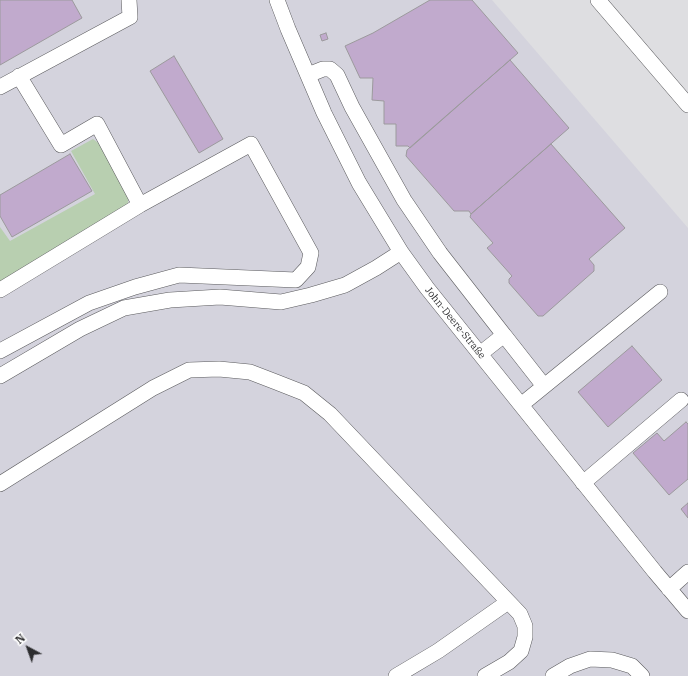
<!DOCTYPE html>
<html>
<head>
<meta charset="utf-8">
<style>
  body { margin:0 }
  #map { position:relative; width:688px; height:676px; overflow:hidden; background:#dedee1; font-family:"IBM Plex Serif",serif }
  canvas { display:block }
  .north { position:absolute; left:8px; top:628px; width:40px; height:40px; -webkit-text-stroke:3px #fff; paint-order:stroke; rotate:319deg; font-size:11px; font-weight:700; line-height:16px; text-align:center; color:#2d2d2f }
  .north::after { content:''; display:block; margin:auto; width:14px; height:18px; background:#2d2d2f; clip-path:polygon(50% 0,100% 100%,50% 72%,0 100%) }
</style>
</head>
<body>
<div id="map">
<canvas width="688" height="676"></canvas>
<div class="north">N</div>
</div>
<script>
const ctx = document.querySelector('canvas').getContext('2d');
ctx.lineJoin = 'round';
function fillPath(path, color) { ctx.fillStyle = color; ctx.fill(path, 'evenodd'); }
const poly = rows => new Path2D(rows.map(r => 'M' + r).join(''));
function strokePath(path, color, width, dash) { ctx.strokeStyle = color; ctx.lineWidth = width; ctx.lineCap = dash ? 'butt' : 'round'; ctx.setLineDash(dash || []); ctx.stroke(path); }
function drawText(font, color, halo, rows, align = 'center') {
  ctx.font = font + ' "IBM Plex Serif",serif'; ctx.lineWidth = 3; ctx.setLineDash([]); ctx.textBaseline = 'middle'; ctx.strokeStyle = halo; ctx.fillStyle = color; for (const [text, x, y, turn = 0] of rows) {
    ctx.save(); ctx.translate(x, y); ctx.rotate((+turn || 0) * Math.PI / 180); ctx.textAlign = isNaN(turn) ? turn : align; if (halo) ctx.strokeText(text, 0, 0); ctx.fillText(text, 0, 0); ctx.restore();
  }
}
fillPath(poly([
  [0,0,492,0,688,228,688,676,0,676]
]), '#d4d3dd');
fillPath(poly([
  [93,139,104,147,129,194,128,203,123,210,0,284,0,227,10,241,95,194,71,151]
]), '#b8cfb0');
const building = poly([
  [0,0,72,0,82,18,0,65,0,0],
  [430,0,472,0,518,53,410,148,408,146,396,146,396,124,384,124,384,101,372,100,373,78,360,78,345,46,373,33,430,0],
  [326,33,328,39,322,41,320,35,326,33],
  [174,56,223,139,199,153,150,71,174,56],
  [510,60,569,128,471,214,469,211,454,211,406,156,407,150,510,60],
  [551,144,625,228,589,259,594,265,594,271,543,316,538,316,509,283,509,279,512,276,487,248,493,243,470,217,471,214,551,144],
  [70,154,92,191,12,237,0,216,0,195,70,154],
  [632,346,662,380,608,427,578,392,632,346],
  [686,422,688,424,688,479,669,495,633,453,657,433,664,441,686,422],
  [688,503,688,518,681,509,688,503]
]);
fillPath(building, '#c1aacd');
strokePath(building, '#9c9a9d', 1);
const minor = poly([
  [277,0,288,29,324,113,359,183,401,252,427,288,655,572,688,611],
  [598,0,688,105],
  [308,75,323,69,330,69,337,75,352,107,404,200,440,253,504,335],
  [19,76,61,145,97,124,140,205],
  [0,87,130,17,129,0],
  [0,290,140,205,251,144,311,253,308,267,296,280,179,275,135,287,89,303,0,351],
  [480,354,504,335,544,386],
  [0,376,80,329,124,308,170,300,220,297,281,302,311,295,345,285,376,268,401,252],
  [521,405,660,292],
  [583,483,681,400],
  [0,484,153,388,189,370,219,369,250,372,276,382,304,393,330,414,520,614,525,626,525,637,521,651,509,662,485,676],
  [669,589,688,572],
  [396,676,438,651,508,602],
  [553,676,570,666,590,659,612,660,632,666,642,676]
]);
strokePath(minor, '#5b5b5e', 16);
strokePath(minor, '#fff', 15);
drawText('10px', '#2d2d2f', '#fff', [
  ["John-Deere-Straße",455,323,51]
]);
</script>
</body>
</html>
